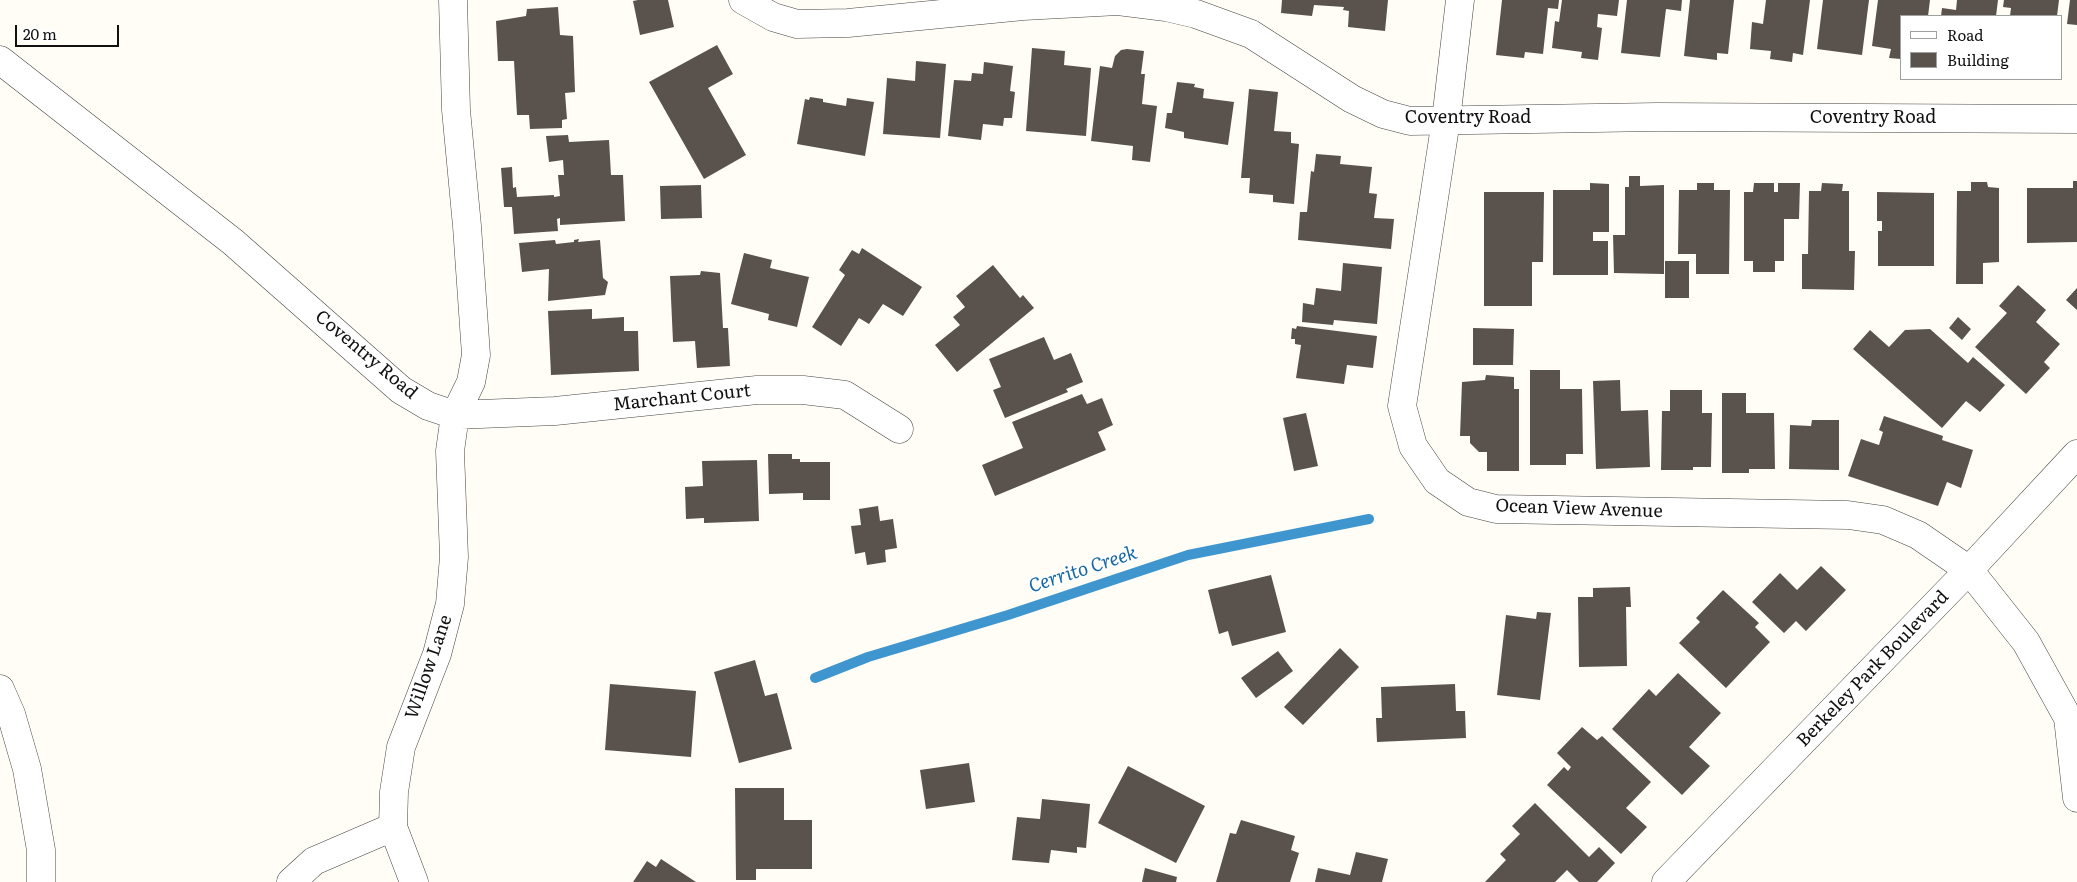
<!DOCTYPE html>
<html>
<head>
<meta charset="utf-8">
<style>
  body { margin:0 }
  #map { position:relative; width:2077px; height:882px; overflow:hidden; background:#fffdf5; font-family:Literata,serif }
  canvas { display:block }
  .legend { position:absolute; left:1900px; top:15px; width:162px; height:65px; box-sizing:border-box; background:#fff; border:1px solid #a0a0a0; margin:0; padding:6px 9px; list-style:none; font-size:15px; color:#111 }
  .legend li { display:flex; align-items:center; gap:10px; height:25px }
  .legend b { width:25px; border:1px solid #a0a0a0 }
  .scale { position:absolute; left:15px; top:25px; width:104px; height:22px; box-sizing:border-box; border:2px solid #111; border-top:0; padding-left:6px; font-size:15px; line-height:18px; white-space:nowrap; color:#111; -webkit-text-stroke:4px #fff; paint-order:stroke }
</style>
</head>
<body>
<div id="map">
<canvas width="2077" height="882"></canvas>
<ul class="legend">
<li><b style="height:6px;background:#fff"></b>Road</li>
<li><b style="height:14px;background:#5a524d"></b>Building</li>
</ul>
<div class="scale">20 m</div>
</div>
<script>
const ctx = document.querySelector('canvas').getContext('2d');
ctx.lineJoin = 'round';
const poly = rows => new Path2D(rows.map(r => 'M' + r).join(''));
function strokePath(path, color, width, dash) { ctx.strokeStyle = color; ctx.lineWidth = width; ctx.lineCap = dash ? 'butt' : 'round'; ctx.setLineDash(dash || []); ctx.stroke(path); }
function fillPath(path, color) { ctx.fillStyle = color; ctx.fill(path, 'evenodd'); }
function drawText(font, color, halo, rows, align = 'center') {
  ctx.font = font + ' Literata,serif'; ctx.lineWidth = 5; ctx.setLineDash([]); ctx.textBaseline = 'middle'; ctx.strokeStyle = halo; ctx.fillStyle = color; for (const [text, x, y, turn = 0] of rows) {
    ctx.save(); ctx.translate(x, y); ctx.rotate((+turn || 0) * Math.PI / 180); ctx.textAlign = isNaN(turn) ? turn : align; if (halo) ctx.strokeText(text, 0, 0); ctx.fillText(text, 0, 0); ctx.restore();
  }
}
strokePath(poly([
  [815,678,868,657,1008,615,1188,555,1369,519]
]), '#3f96cf', 10);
fillPath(poly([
  [638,0,668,0,674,27,640,35,633,1],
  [1282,0,1388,0,1385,31,1348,27,1349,11,1343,10,1344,7,1314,5,1312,16,1281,13],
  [1502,0,1559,0,1558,9,1548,8,1543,54,1525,52,1524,58,1496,55],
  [1562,0,1619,0,1617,16,1598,14,1597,27,1602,28,1598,60,1581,58,1582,52,1552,48,1555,21,1559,22],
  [1627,0,1682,0,1681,11,1666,9,1660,57,1621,53],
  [1690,0,1734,0,1728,54,1717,53,1717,60,1684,56],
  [1766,0,1810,0,1803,55,1793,53,1792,62,1770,59,1771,51,1750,49,1752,22,1763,24],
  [1823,0,1869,0,1862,55,1817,49],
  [1878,0,1930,0,1928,16,1901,16,1901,59,1889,58,1891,49,1872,46],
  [1957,0,1998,0,1996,16,1941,16,1942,8,1956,10],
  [2004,0,2059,0,2057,16,2010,16,2011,8,2003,7],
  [2070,0,2077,0,2077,25,2067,24],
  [558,7,560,35,573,36,575,92,565,93,567,119,562,120,562,128,530,129,529,115,517,115,514,61,498,61,496,21,526,16,527,9],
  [717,45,733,74,708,88,746,155,704,179,649,82],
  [1032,48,1065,51,1064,65,1091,68,1086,136,1026,131],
  [1127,49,1144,51,1141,74,1145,74,1142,104,1157,106,1150,162,1132,160,1133,146,1091,141,1100,66,1112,68,1115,56,1121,50],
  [916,61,946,64,940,138,883,134,887,78,915,81],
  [984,62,1013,66,1010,91,1015,92,1012,118,1004,118,1003,126,983,124,981,140,948,136,954,80,971,81,972,73,983,74],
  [1177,82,1195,84,1194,87,1204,89,1203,98,1234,102,1228,145,1184,138,1184,132,1165,128,1167,113,1172,113],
  [1249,89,1278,92,1274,131,1291,132,1291,143,1299,144,1294,204,1273,202,1273,195,1249,193,1250,178,1241,178],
  [810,97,823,99,823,102,846,106,847,98,874,102,865,156,797,144,805,99,809,100],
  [568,135,569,142,609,140,611,175,623,175,625,221,560,225,560,218,557,219,558,231,514,234,512,207,504,207,501,168,512,167,513,188,516,187,517,197,554,195,554,197,560,196,558,175,564,175,563,160,549,162,546,136],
  [1316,154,1341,156,1340,164,1372,167,1369,193,1377,194,1374,218,1394,219,1391,249,1298,240,1300,212,1307,212,1311,171,1314,172],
  [1629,176,1640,176,1640,186,1664,185,1664,274,1614,273,1613,235,1625,235,1625,187,1629,187],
  [2073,181,2077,181,2077,242,2027,243,2027,188,2073,188],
  [1971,182,1987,182,1988,187,1999,188,1999,262,1983,263,1983,284,1956,284,1957,191,1971,191],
  [1590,183,1609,184,1609,232,1593,232,1593,241,1608,241,1608,275,1553,275,1553,190,1590,190],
  [1697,183,1714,183,1714,190,1730,190,1729,274,1696,274,1696,254,1678,254,1679,190,1697,190],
  [1754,183,1774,183,1774,192,1778,192,1778,183,1800,183,1799,219,1784,219,1784,261,1775,261,1775,272,1753,272,1753,261,1744,261,1744,192,1753,192],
  [1822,183,1843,184,1842,191,1849,191,1849,251,1855,251,1854,290,1802,289,1802,254,1808,254,1809,191,1821,191],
  [701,185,702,218,661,219,660,186],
  [1484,192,1544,192,1543,262,1532,262,1532,306,1484,306],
  [1877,192,1934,193,1934,266,1878,266,1878,231,1882,231,1882,221,1877,221],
  [579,239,578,242,600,240,603,278,608,282,605,295,548,301,549,269,522,272,519,243,555,240,556,244,574,242,574,240],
  [862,248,922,287,903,316,883,304,869,324,859,318,841,346,812,327,845,275,839,270,852,250,859,254],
  [744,253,772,260,770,268,809,277,797,327,768,320,769,314,731,304],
  [1665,261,1689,261,1689,298,1665,298],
  [1343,263,1382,267,1377,324,1334,320,1333,325,1302,322,1303,303,1314,305,1316,288,1341,291],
  [993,265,1020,298,1023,295,1034,308,957,372,935,345,960,325,953,317,965,307,956,296],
  [701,271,720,273,723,328,728,328,730,366,697,368,695,341,673,342,670,276,700,275],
  [2018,285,2046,310,2036,322,2060,344,2044,362,2050,368,2026,394,1975,347,2007,313,1999,306],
  [2077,288,2077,310,2066,300],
  [592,309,592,319,624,317,624,331,638,331,639,371,551,375,548,311],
  [1958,317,1971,329,1962,340,1949,328],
  [1297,326,1377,336,1373,368,1347,365,1344,384,1296,378,1301,345,1295,344,1295,339,1291,339,1292,328,1296,329],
  [1473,328,1514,329,1513,365,1473,365],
  [1930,329,1968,363,1973,357,2005,385,1980,412,1966,401,1942,428,1853,349,1870,330,1889,347,1905,330],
  [1044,337,1054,360,1071,353,1083,382,1066,389,1068,392,1005,418,993,390,1001,387,989,359],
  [1530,370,1560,370,1560,389,1582,389,1583,454,1566,454,1566,465,1530,465],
  [1486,375,1514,377,1514,389,1519,389,1519,471,1487,471,1487,452,1479,452,1470,443,1470,436,1460,436,1462,382,1485,380],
  [1620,380,1621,411,1648,410,1650,467,1596,469,1593,381],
  [1670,390,1702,390,1702,413,1712,413,1711,467,1693,467,1693,470,1661,470,1662,411,1670,411],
  [1722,393,1746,393,1746,413,1774,413,1775,469,1749,469,1749,473,1722,473],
  [1082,394,1087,404,1102,398,1113,425,1098,432,1106,450,995,496,982,465,1023,448,1012,422],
  [1306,413,1318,466,1294,471,1283,418],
  [1884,416,1943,436,1942,440,1973,450,1961,488,1947,482,1938,506,1848,476,1861,439,1879,445,1883,432,1879,430],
  [1812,420,1839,420,1839,470,1789,469,1790,425,1811,426],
  [768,454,792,454,792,459,800,459,800,462,830,462,830,500,803,500,803,493,769,494],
  [757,460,759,521,704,523,704,518,686,519,685,487,703,486,702,461],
  [878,506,880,521,893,519,897,548,885,550,886,562,867,565,865,552,855,554,851,526,861,525,859,509],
  [1821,566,1846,590,1806,631,1796,621,1784,633,1752,602,1780,573,1797,590],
  [1271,575,1286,632,1232,646,1228,631,1219,634,1208,590],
  [1630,587,1631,607,1626,607,1627,666,1579,667,1578,597,1593,597,1593,588],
  [1723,590,1759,623,1755,627,1770,642,1726,688,1679,643,1700,622,1696,618],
  [1537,612,1551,613,1540,700,1497,695,1506,615,1536,619],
  [1340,648,1359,667,1303,725,1284,707],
  [1278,651,1293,671,1256,698,1241,678],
  [755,660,765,696,777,693,792,749,739,763,714,672],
  [1678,673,1721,713,1689,747,1710,766,1682,795,1612,729,1649,689,1656,696],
  [610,684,696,691,691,757,605,750],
  [1455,684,1456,711,1465,711,1466,738,1377,742,1376,718,1382,718,1381,687],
  [1582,727,1597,740,1602,736,1651,782,1626,808,1647,827,1621,854,1547,785,1564,767,1568,771,1571,767,1557,753],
  [969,763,975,802,926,809,920,770],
  [1128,766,1205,806,1176,863,1098,823],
  [735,788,784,788,784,820,812,820,812,869,756,869,756,880,736,880],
  [1042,799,1090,804,1086,848,1077,847,1077,853,1051,850,1049,863,1012,860,1017,817,1040,819],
  [1535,803,1589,857,1599,847,1615,863,1597,882,1579,882,1567,870,1555,882,1485,882,1506,860,1500,854,1520,834,1512,826],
  [1241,820,1295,836,1291,850,1299,853,1290,882,1216,882,1230,833,1236,834],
  [1356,852,1388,859,1382,882,1315,882,1318,868,1350,875],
  [661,859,696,882,633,882,647,861,656,867],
  [1145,868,1177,877,1176,882,1142,882]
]), '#5a524d');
const minor = poly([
  [743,0,773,17,797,24,848,23,1023,6,1118,1,1166,7,1196,14,1251,34,1352,99,1383,114,1410,121,1657,117,2077,119],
  [1460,0,1446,120,1402,406,1413,446,1437,481,1468,502,1496,509,1848,515,1883,520,1918,535,1969,570,2026,642,2068,718,2077,798],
  [0,60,233,242,401,390,428,406,455,415,555,411,757,390,803,390,845,395,899,429],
  [0,689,11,714,27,769,41,850,41,882],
  [291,882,314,861,393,827],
  [414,882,393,827,394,792,401,747,437,654,450,604,454,557,450,451,455,415,471,382,476,355,467,226,456,110,453,0],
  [1666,882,1969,570,2077,454]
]);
strokePath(minor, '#444', 29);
strokePath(minor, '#fff', 28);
drawText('18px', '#111', '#fff', [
  ["Coventry Road",1468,118],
  ["Coventry Road",1873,118],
  ["Coventry Road",366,355,40],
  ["Marchant Court",682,398,-6],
  ["Ocean View Avenue",1579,509,2],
  ["Willow Lane",429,667,-71],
  ["Berkeley Park Boulevard",1873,669,-46]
]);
drawText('italic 19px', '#1768a6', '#fff', [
  ["Cerrito Creek",1083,570,-18]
]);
</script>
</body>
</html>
